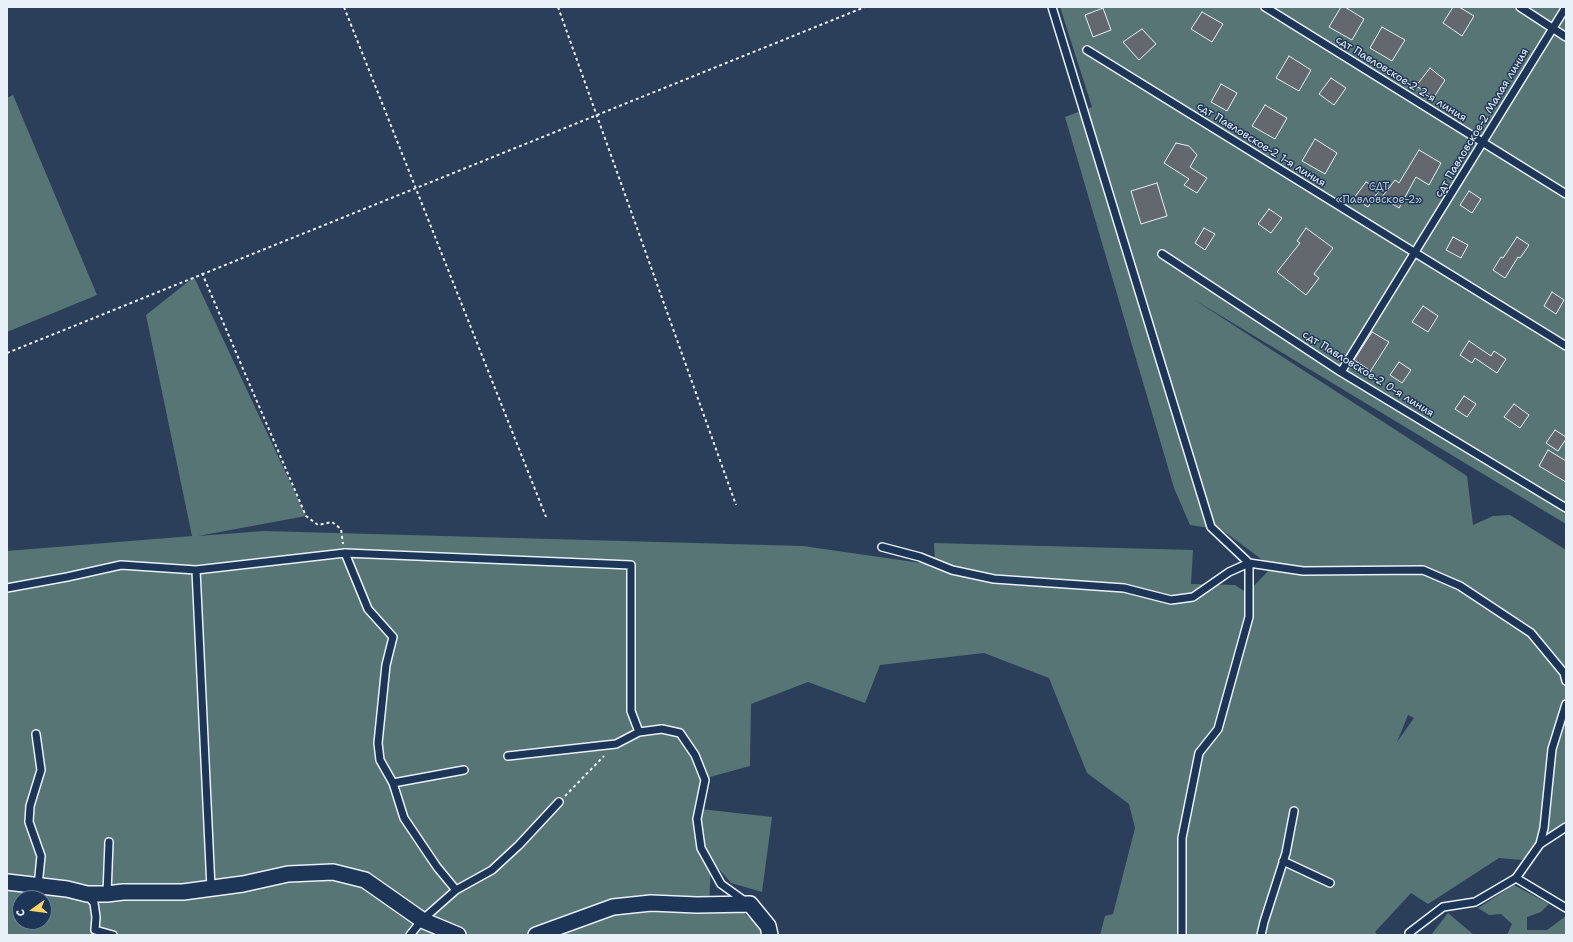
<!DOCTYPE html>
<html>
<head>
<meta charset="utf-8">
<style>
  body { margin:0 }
  #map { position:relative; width:1573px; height:942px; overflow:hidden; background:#2b3f5b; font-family:"Shantell Sans",sans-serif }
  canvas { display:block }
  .frame { position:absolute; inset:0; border:8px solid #e8f1f8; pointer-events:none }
  .north { position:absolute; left:12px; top:890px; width:40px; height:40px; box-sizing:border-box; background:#1d3557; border:1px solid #6e8097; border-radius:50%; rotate:256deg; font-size:11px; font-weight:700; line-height:16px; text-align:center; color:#e8f1f8 }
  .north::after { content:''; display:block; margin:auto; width:14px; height:18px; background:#ffd166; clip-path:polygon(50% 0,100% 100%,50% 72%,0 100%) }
</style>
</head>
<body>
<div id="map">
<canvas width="1573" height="942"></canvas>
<div class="frame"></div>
<div class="north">С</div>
</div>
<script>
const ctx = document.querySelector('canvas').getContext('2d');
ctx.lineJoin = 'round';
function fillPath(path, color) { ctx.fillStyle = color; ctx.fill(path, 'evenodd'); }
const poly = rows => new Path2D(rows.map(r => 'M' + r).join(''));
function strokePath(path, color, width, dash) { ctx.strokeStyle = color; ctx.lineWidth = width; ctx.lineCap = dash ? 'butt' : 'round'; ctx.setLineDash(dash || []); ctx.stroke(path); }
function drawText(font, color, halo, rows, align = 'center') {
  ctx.font = font + ' "Shantell Sans",sans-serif'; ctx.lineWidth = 3; ctx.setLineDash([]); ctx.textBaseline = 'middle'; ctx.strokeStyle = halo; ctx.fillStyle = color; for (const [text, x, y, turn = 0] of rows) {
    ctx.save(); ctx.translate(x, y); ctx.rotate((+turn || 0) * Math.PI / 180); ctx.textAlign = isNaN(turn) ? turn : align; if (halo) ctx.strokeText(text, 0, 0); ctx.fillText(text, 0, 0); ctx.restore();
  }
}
fillPath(poly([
  [1060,7,1566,7,1566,524,1193,299,1467,476,1473,525,1493,516,1510,515,1566,550,1566,821,1522,860,1499,858,1428,904,1411,893,1375,932,1378,935,1100,935,1105,916,1113,914,1135,828,1129,804,1087,773,1049,678,984,653,880,665,865,703,808,682,751,704,750,766,710,777,701,809,772,817,762,892,731,883,711,860,709,909,744,913,761,928,762,935,7,935,7,551,192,536,146,315,194,277,306,516,198,536,264,531,803,546,935,565,934,543,1193,550,1191,584,1235,585,1247,593,1272,567,1222,530,1190,525,1174,488,1065,117,1092,107],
  [1408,715,1414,718,1397,742],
  [20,898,44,898,44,922,20,922],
  [13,95,97,295,7,332,7,98],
  [1514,885,1549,904,1541,912,1527,917,1527,930,1547,930,1566,916,1566,935,1507,935,1512,924,1501,914,1489,915,1478,908],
  [1448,913,1474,935,1431,935]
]), '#567574');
const building = poly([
  [1341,7,1345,7,1364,19,1352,40,1329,27,1341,7],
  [1453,7,1459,7,1474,16,1462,36,1443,23,1453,7],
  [1103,8,1111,30,1093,37,1085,15,1103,8],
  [1202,12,1223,24,1212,42,1191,29,1202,12],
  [1382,27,1405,40,1392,61,1370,48,1382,27],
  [1142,29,1156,44,1139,60,1123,42,1142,29],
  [1289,56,1311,70,1299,91,1276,78,1289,56],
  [1430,68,1445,80,1434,97,1416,86,1430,68],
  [1331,78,1346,88,1334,105,1319,94,1331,78],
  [1221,84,1237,93,1227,111,1211,102,1221,84],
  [1265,105,1287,118,1275,139,1252,126,1265,105],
  [1315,139,1337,153,1325,174,1302,161,1315,139],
  [1176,143,1189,146,1197,155,1190,167,1207,178,1197,193,1184,185,1189,179,1164,163,1176,143],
  [1419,150,1441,163,1429,185,1416,177,1399,208,1382,197,1395,180,1399,183,1419,150],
  [1366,182,1380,189,1368,207,1354,198,1366,182],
  [1157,183,1167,216,1141,224,1131,191,1157,183],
  [1469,191,1481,199,1472,213,1460,205,1469,191],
  [1269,209,1282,218,1271,233,1258,224,1269,209],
  [1204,228,1215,234,1205,250,1195,243,1204,228],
  [1306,228,1333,248,1314,274,1319,278,1306,295,1277,272,1300,243,1297,241,1306,228],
  [1453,237,1468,245,1461,258,1446,250,1453,237],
  [1517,237,1529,245,1520,258,1518,257,1505,278,1493,270,1501,257,1503,258,1517,237],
  [1552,292,1564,300,1556,314,1544,306,1552,292],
  [1423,306,1438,316,1428,332,1412,322,1423,306],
  [1372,332,1389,342,1368,375,1368,369,1354,360,1372,332],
  [1469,341,1491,356,1494,351,1506,359,1497,373,1475,358,1472,363,1460,355,1469,341],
  [1399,362,1411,370,1402,383,1390,375,1399,362],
  [1464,396,1476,404,1467,417,1455,409,1464,396],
  [1514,404,1529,415,1520,428,1504,417,1514,404],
  [1555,430,1566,437,1566,439,1558,451,1546,443,1555,430],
  [1548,450,1566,461,1566,482,1539,466,1548,450]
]);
fillPath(building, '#62686d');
strokePath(building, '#e8f1f8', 1);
const lane = poly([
  [1052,7,1211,527,1249,563,1249,617,1218,729,1199,753,1182,838,1182,935],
  [1265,7,1566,194],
  [1520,7,1566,37],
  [1087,50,1566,346],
  [1162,254,1341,372,1566,508],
  [1341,372,1566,7],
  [882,547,920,557,952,570,994,579,1124,588,1171,600,1193,597,1229,572,1249,563,1303,571,1423,570,1460,586,1531,633,1564,673,1566,681],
  [345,553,368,609,393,637,386,665,378,743,380,760,393,783,404,818,437,867,456,890],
  [196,570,211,888],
  [7,588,67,577,121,565,196,570,345,553,631,565,631,711,639,732],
  [36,734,41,770,30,806,29,822,41,856,38,886],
  [508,756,616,744,639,732,662,729,680,733,695,755,705,780,697,819,701,848,721,884,746,902],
  [393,783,464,770],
  [1540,844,1566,827],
  [1283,861,1330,883],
  [1516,878,1566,908],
  [107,894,109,842],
  [87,895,94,903,96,917,95,930,113,935],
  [410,935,422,920,456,890,492,870,519,845,559,802],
  [1261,935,1264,922,1286,853,1294,811],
  [1409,935,1409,933,1443,907,1475,902,1516,878,1540,844,1544,828,1552,749,1566,704]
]);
const street = poly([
  [7,882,67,889,87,894,107,894,123,892,183,892,243,884,288,874,333,872,365,880,422,920,458,935],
  [536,935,613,907,651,903,697,905,750,904,768,926,770,935]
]);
strokePath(lane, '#e8f1f8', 10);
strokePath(street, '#e8f1f8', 18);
strokePath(poly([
  [344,7,546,517],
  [558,7,736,505],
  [202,273,306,516,318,525,332,522,341,529,343,544],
  [7,353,865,7],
  [565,796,604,756]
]), '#e8f1f8', 2, [3, 3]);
strokePath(lane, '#1d3557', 7);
strokePath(street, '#1d3557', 15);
drawText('11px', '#e8f1f8', '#1d3557', [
  ["сдт Павловское-2 2-я линия",1401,79,32],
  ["сдт Павловское-2 Малая линия",1482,123,-59],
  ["сдт Павловское-2 1-я линия",1261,145,32],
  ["сдт Павловское-2 0-я линия",1368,374,32]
]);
drawText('11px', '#b5c6ca', '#1d3557', [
  ["СДТ",1379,187],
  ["«Павловское-2»",1379,200]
]);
</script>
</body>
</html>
